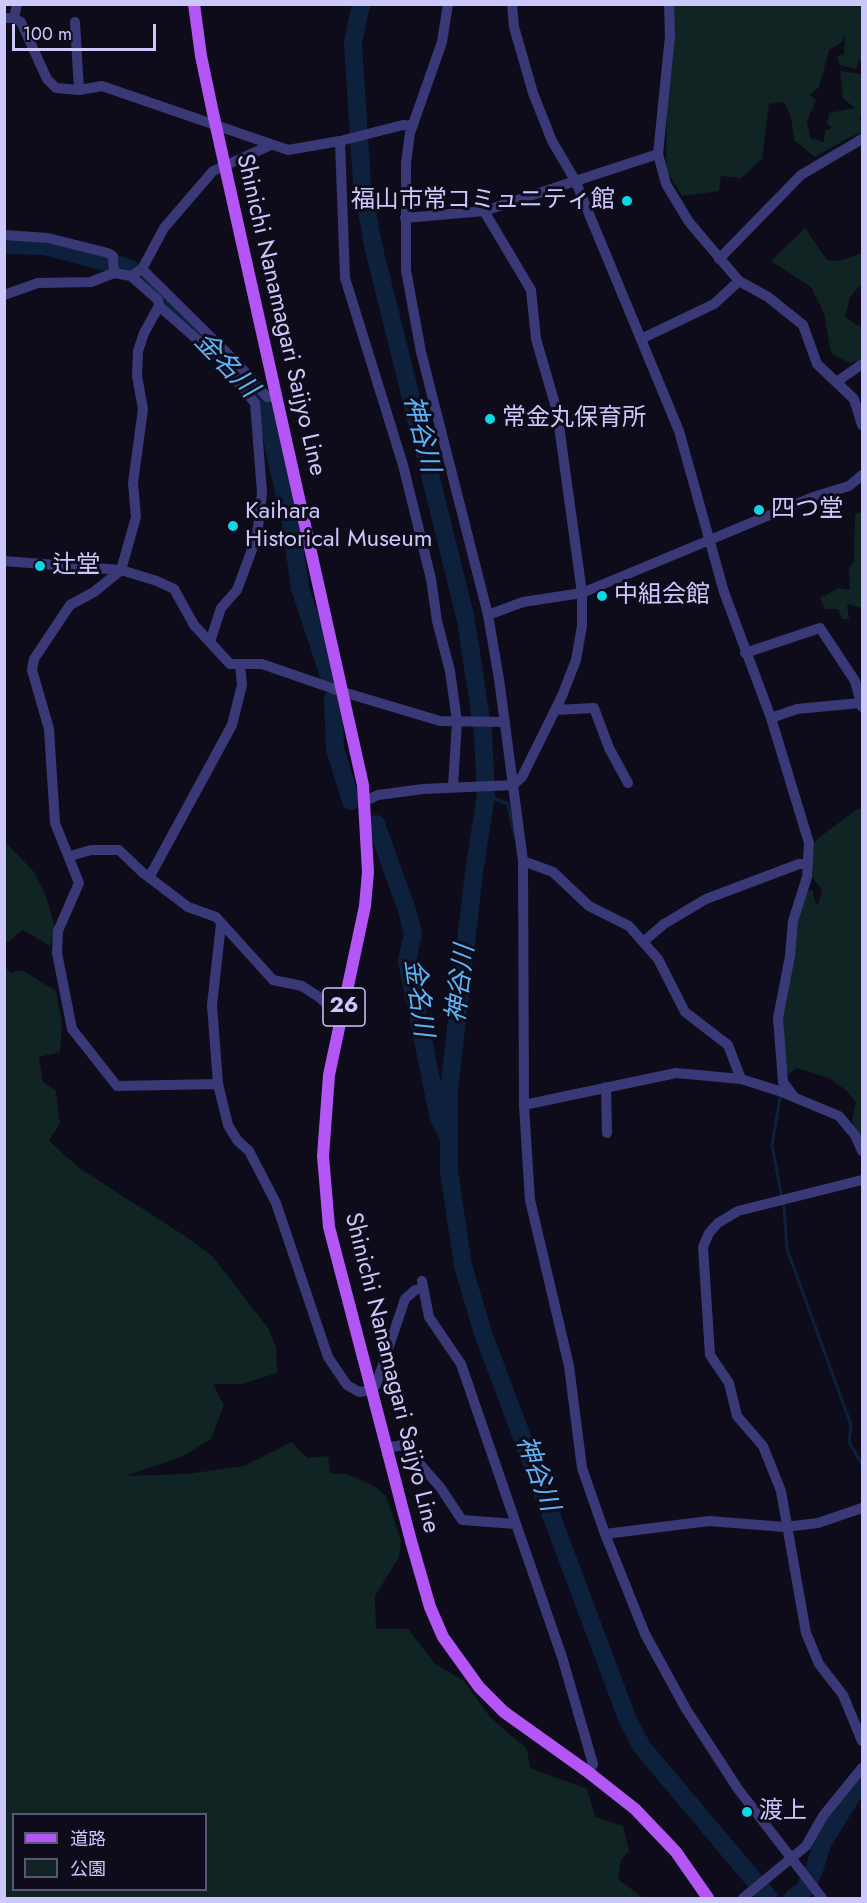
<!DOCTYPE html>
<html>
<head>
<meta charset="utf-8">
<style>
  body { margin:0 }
  #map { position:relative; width:867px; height:1903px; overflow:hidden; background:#0e0c1b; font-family:Jost,"Noto Sans JP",sans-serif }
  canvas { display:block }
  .frame { position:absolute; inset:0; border:6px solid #ccc8fc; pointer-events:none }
  .legend { position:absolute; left:12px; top:1813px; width:195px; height:78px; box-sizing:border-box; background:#0e0c1b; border:2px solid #5a5775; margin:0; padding:8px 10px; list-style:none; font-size:18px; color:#ccc8fc }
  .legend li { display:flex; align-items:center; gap:12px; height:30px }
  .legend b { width:30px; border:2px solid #5a5775 }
  .scale { position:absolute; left:12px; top:24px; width:144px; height:27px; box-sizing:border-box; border:3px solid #ccc8fc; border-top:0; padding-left:8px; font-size:18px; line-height:21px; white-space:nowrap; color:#ccc8fc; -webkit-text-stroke:4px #0e0c1b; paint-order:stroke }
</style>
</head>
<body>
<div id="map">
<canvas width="867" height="1903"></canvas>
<div class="frame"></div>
<ul class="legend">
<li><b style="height:8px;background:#b455f6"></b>道路</li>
<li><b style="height:16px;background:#0f2423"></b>公園</li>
</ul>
<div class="scale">100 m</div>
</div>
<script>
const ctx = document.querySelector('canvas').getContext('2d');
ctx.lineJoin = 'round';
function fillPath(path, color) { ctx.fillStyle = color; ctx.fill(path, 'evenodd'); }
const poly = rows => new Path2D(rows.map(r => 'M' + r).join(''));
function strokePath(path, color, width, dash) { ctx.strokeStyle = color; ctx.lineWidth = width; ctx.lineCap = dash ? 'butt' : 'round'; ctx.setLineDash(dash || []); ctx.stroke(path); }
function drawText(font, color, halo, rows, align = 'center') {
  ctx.font = font + ' Jost,"Noto Sans JP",sans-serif'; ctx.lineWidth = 6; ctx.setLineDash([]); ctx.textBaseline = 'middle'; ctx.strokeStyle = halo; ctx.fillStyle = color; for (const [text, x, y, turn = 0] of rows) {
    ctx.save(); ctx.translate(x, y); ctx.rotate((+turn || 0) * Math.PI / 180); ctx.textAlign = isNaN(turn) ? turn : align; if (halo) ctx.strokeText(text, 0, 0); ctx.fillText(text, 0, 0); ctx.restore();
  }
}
fillPath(poly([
  [669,5,862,5,862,61,859,60,856,69,840,65,837,57,844,54,845,34,842,42,829,50,819,87,810,95,816,100,807,121,810,138,824,142,825,131,832,128,827,124,829,113,855,108,843,98,840,71,861,74,862,113,859,119,862,122,862,133,852,136,815,157,794,140,791,117,784,102,769,104,762,159,741,178,721,176,719,191,682,196,666,170],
  [805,228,827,260,839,261,862,253,862,283,850,297,845,317,862,328,862,359,850,363,831,353,824,313,811,287,771,261],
  [862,505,862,608,847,604,849,619,842,619,838,609,825,609,820,598,839,588,850,590,849,568,854,561,855,514,861,512],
  [859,808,862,811,862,1150,852,1120,856,1102,846,1090,828,1078,797,1068,786,1076,781,1018,797,891,813,890,814,900,818,905,822,890,809,873,811,850,817,839],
  [4,841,35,873,46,896,55,928,50,946,23,930,5,944],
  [4,966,11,973,22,970,56,991,62,1025,60,1052,39,1057,43,1082,56,1091,60,1123,49,1141,79,1168,185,1236,213,1257,268,1328,276,1347,277,1373,242,1384,213,1384,224,1405,211,1439,181,1457,126,1476,187,1474,244,1466,292,1442,307,1458,328,1456,330,1473,347,1474,374,1486,386,1496,401,1541,399,1557,375,1596,376,1629,408,1629,435,1664,463,1680,490,1717,527,1749,530,1768,587,1789,595,1817,623,1826,629,1851,621,1860,618,1879,643,1898,5,1898],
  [206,1814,206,1890,14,1890,14,1814]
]), '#0f2423');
strokePath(poly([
  [486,795,508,804,515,838],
  [780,1097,772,1145,782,1198],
  [784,1206,787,1249,851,1425,849,1442,862,1464]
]), '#0d213d', 3);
strokePath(poly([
  [361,4,353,43,362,183,373,245,466,620,483,733,486,795,474,872,449,1090,449,1171,463,1266,483,1333,627,1718,642,1747,769,1898],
  [4,245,45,246,129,268,146,281,206,343],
  [232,369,256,396,267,415,291,523,300,588,330,679],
  [333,699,335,749,351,801],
  [376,824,407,910,413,934,407,961,439,1119,446,1132],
  [793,1898,804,1890,814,1870,822,1844,852,1795,862,1782]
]), '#0d213d', 18);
strokePath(poly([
  [448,4,442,42,410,133,406,163,406,270,421,352,488,615,499,679,523,861,524,1105,530,1200,569,1366,582,1468,605,1534,645,1634,686,1709,738,1789,822,1898],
  [512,4,514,27,533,93,552,141,575,180,679,431,724,592,771,718,809,843,807,877,793,921,790,956,778,1018,783,1082,794,1097],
  [669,4,670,36,658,154,666,184,689,222,739,281,768,297,803,325,817,364,854,399,862,425],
  [4,18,14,18,21,22,47,79,56,88,79,90,102,86,288,150,340,141,403,125,413,126],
  [14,18,17,4],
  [75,22,79,90],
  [340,141,345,278,403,465,431,579,437,621,450,671,457,721,453,787],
  [405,218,484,211,658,154],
  [4,235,48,238,108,253,113,256,114,273],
  [719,259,801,175,862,139],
  [142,269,237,363,267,397,276,397],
  [131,276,142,269,164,228,213,171,271,145],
  [4,295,38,283,91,282,114,273,131,276,158,300,159,306,144,333,138,351,137,376,143,409,133,483,136,517,121,570,94,592,70,605,34,659,32,670,49,729,55,823,79,883,58,931,57,953,72,1029,117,1086,218,1084],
  [159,306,217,357,255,403,262,493,257,536,237,590,221,608,210,642],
  [643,338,714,304,739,281],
  [838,381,862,364],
  [4,561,121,570,157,581,174,589,194,625,230,664,262,664,343,692,440,721,505,722],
  [488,615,523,602,582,593,813,497,849,486,862,475],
  [745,653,820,628,855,681,862,707],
  [555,710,594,708,609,748,628,783],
  [771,718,797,709,860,703],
  [365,801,378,795,423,789,513,785,522,777,562,696,576,660,582,626,582,593,557,411,536,339,531,290,484,211],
  [70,856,91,850,119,850,142,872,188,907,216,917,273,980,302,986,319,997,342,1019],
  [523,861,553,872,589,906,629,926,658,959,685,1012,728,1045,741,1079],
  [150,876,232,725,242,685,240,665],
  [221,924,212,1005,218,1084,228,1125,237,1140,249,1151,276,1203,328,1357,347,1385,359,1392,371,1390,376,1385,405,1299,415,1290,423,1288],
  [643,942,664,924,706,899,799,864,808,864],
  [606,1087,607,1133],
  [524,1105,676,1073,741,1079,779,1091,839,1116,855,1135,862,1151],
  [862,1180,738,1211,718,1223,709,1233,703,1247,710,1355,729,1383,737,1416,763,1446,781,1491,806,1633,819,1664,843,1695,862,1741],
  [422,1281,429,1317,461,1364,516,1524],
  [386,1448,403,1445,440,1487,462,1520,516,1524,562,1657,593,1764,588,1772],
  [605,1534,709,1521,785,1527,818,1523,862,1508],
  [743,1898,806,1846,823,1816,862,1768]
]), '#393977', 10);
strokePath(poly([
  [194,4,201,56,213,113,363,785,368,872,365,906,329,1075,323,1156,329,1227,411,1541,430,1607,443,1637,479,1687,504,1712,588,1772,635,1809,676,1852,708,1898]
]), '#b455f6', 12);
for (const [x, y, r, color] of [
  [627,201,6,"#0cd7e5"],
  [490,419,6,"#0cd7e5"],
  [759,510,6,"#0cd7e5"],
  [233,526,6,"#0cd7e5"],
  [40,566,6,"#0cd7e5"],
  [602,596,6,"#0cd7e5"],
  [747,1812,6,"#0cd7e5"]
]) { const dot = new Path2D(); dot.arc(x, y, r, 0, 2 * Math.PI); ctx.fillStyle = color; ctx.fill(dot); strokePath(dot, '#0e0c1b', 2); }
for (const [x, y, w] of [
  [344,1007,42]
]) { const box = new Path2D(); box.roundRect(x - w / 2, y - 19, w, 38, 4.5); ctx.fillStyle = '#0e0c1b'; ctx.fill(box); strokePath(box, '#ccc8fc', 1.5); }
drawText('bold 22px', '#ccc8fc', null, [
  ["26",344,1007]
]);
drawText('24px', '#ccc8fc', '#0e0c1b', [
  ["福山市常コミュニティ館",615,201,"right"],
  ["常金丸保育所",502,419],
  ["四つ堂",771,510],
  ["Kaihara",245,512],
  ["Historical Museum",245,540],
  ["辻堂",52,566],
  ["中組会館",614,596],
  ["渡上",759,1812]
], 'left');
drawText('24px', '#ccc8fc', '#0e0c1b', [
  ["Shinichi Nanamagari Saijyo Line",280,315,77],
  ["Shinichi Nanamagari Saijyo Line",391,1373,76]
]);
drawText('italic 26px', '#5cb5f7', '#0e0c1b', [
  ["金名川",225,366,46],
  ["神谷川",420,434,76],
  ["神谷川",462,984,-83],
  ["金名川",417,998,82],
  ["神谷川",536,1474,70]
]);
</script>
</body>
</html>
